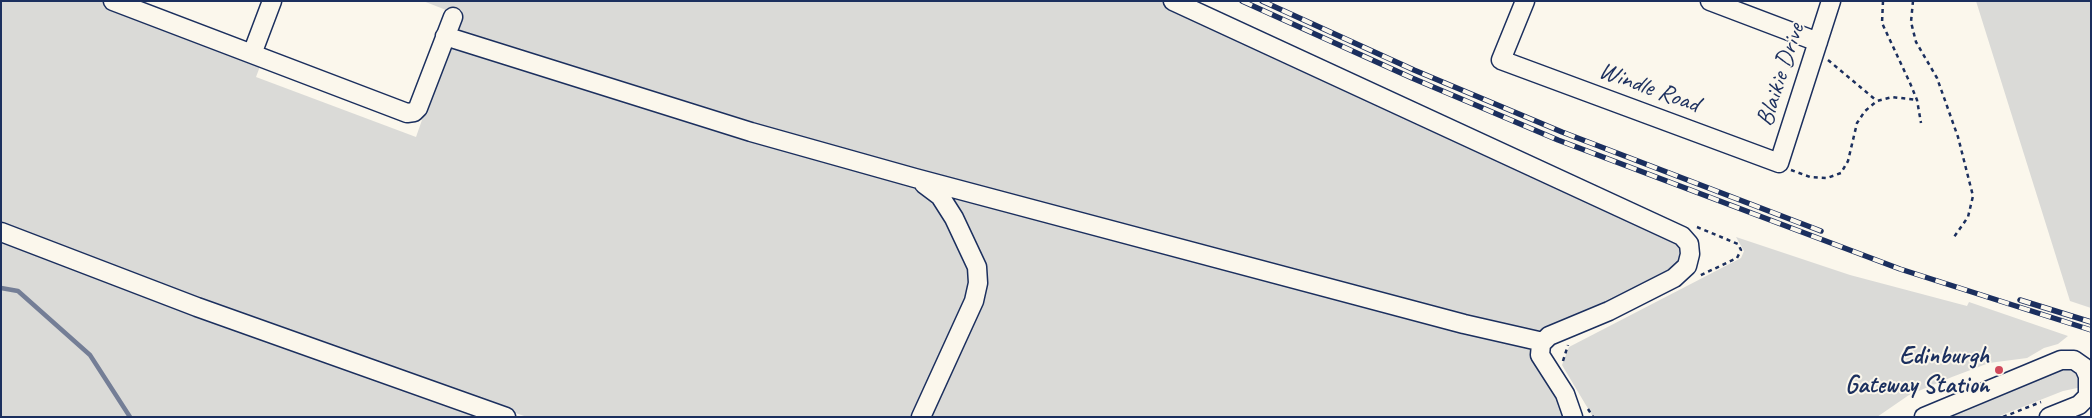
<!DOCTYPE html>
<html>
<head>
<meta charset="utf-8">
<style>
  body { margin:0 }
  #map { position:relative; width:2092px; height:418px; overflow:hidden; background:#fbf7ec; font-family:Caveat,sans-serif }
  canvas { display:block }
  .frame { position:absolute; inset:0; border:2px solid #1b2f5e; pointer-events:none }
</style>
</head>
<body>
<div id="map">
<canvas width="2092" height="418"></canvas>
<div class="frame"></div>
</div>
<script>
const ctx = document.querySelector('canvas').getContext('2d');
ctx.lineJoin = 'round';
function fillPath(path, color) { ctx.fillStyle = color; ctx.fill(path, 'evenodd'); }
const poly = rows => new Path2D(rows.map(r => 'M' + r).join(''));
function strokePath(path, color, width, dash) { ctx.strokeStyle = color; ctx.lineWidth = width; ctx.lineCap = dash ? 'butt' : 'round'; ctx.setLineDash(dash || []); ctx.stroke(path); }
function drawText(font, color, halo, rows, align = 'center') {
  ctx.font = font + ' Caveat,sans-serif'; ctx.lineWidth = 4; ctx.setLineDash([]); ctx.textBaseline = 'middle'; ctx.strokeStyle = halo; ctx.fillStyle = color; for (const [text, x, y, turn = 0] of rows) {
    ctx.save(); ctx.translate(x, y); ctx.rotate((+turn || 0) * Math.PI / 180); ctx.textAlign = isNaN(turn) ? turn : align; if (halo) ctx.strokeText(text, 0, 0); ctx.fillText(text, 0, 0); ctx.restore();
  }
}
fillPath(poly([
  [1,1,104,1,262,61,256,77,416,137,459,15,423,1,1162,1,1358,97,1676,240,1684,253,1673,274,1536,338,1570,417,527,417,357,359,1,230],
  [1976,1,2091,1,2091,308,2070,301],
  [1736,237,1850,275,1967,306,1969,302,2068,336,2058,344,2044,348,2027,358,1989,363,1952,377,1909,395,1877,417,1593,417,1562,365,1569,347,1741,258,1744,251],
  [1,238,496,417,1,417],
  [2063,365,2078,371,2082,387,2063,391,1997,417,1935,417]
]), '#dadad7');
strokePath(poly([
  [1,288,18,291,90,355,130,417]
]), '#747e96', 4.5);
const minor = poly([
  [113,1,407,113,414,112,418,108,453,17],
  [1173,1,1682,236,1689,244,1690,254,1687,266,1674,278,1609,311,1549,336,1541,344,1540,355,1565,394,1573,417],
  [1525,1,1501,60,1779,163,1831,1],
  [1710,1,1818,42],
  [445,36,751,132,915,178,1464,324,1543,342],
  [252,54,272,1],
  [1,232,197,307,506,417],
  [921,417,974,301,978,283,977,267,954,218,940,196,924,184],
  [1924,417,2061,360,2074,360,2084,367,2088,376,2088,396,2079,405,2049,417]
]);
strokePath(minor, '#1b2f5e', 21);
strokePath(poly([
  [1883,1,1882,23,1910,83,1917,100,1921,123],
  [1913,1,1911,22,1916,42,1937,78,1958,137,1973,196,1968,217,1954,237],
  [1828,60,1877,101],
  [1791,170,1810,177,1827,178,1841,173,1848,161,1857,123,1865,111,1877,101,1892,97,1917,100],
  [1697,227,1738,244,1741,250,1737,258,1699,276],
  [1563,361,1568,345],
  [1588,409,1593,417],
  [2003,417,2041,402]
]), '#1b2f5e', 2.5, [4, 4]);
strokePath(minor, '#fbf7ec', 18);
const rail = poly([
  [1242,1,1412,78,1558,140,1900,269,2091,330],
  [1262,1,1414,70,1562,132,1821,231],
  [2020,300,2091,322]
]);
strokePath(rail, '#1b2f5e', 5.5);
strokePath(rail, '#fbf7ec', 4, [11]);
for (const [x, y, r, color] of [
  [1999,370,5,"#d1495b"]
]) { const dot = new Path2D(); dot.arc(x, y, r, 0, 2 * Math.PI); ctx.fillStyle = color; ctx.fill(dot); strokePath(dot, '#fbf7ec', 2); }
drawText('25px', '#1b2f5e', '#fbf7ec', [
  ["Blaikie Drive",1781,75,-72],
  ["Windle Road",1649,88,20]
]);
drawText('bold 25px', '#1b2f5e', '#fbf7ec', [
  ["Edinburgh",1989,356],
  ["Gateway Station",1989,385]
], 'right');
</script>
</body>
</html>
